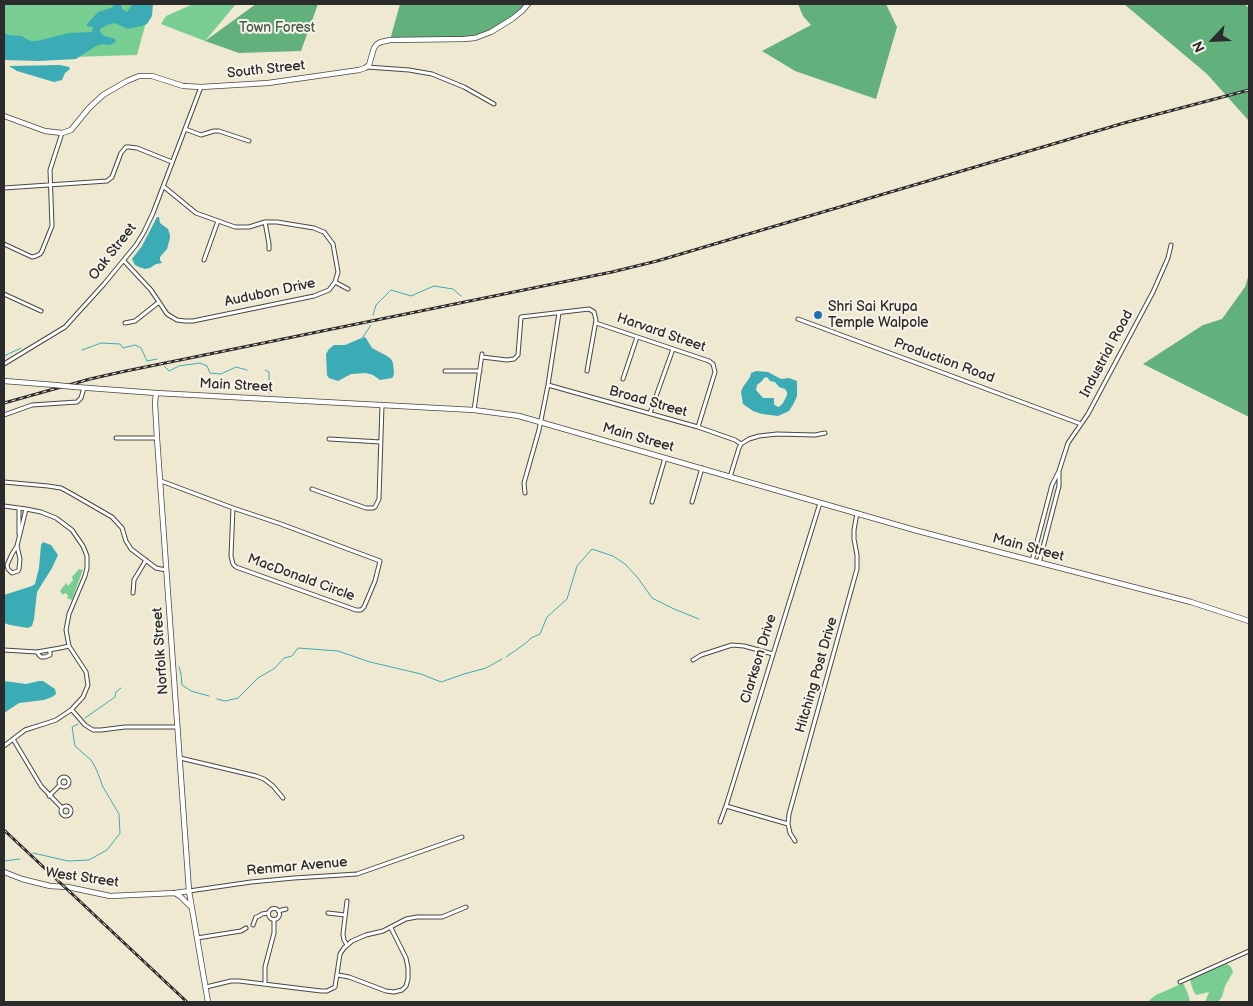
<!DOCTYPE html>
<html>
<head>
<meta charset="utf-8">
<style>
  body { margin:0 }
  #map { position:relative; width:1253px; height:1006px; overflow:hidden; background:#efe9d1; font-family:"Balsamiq Sans",sans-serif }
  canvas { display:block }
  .frame { position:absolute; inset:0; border:5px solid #2b2b2b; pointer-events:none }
  .north { position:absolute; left:1188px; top:15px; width:50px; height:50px; -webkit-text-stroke:4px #f7f3e8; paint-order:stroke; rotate:245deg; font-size:14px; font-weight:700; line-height:20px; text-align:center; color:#2b2b2b }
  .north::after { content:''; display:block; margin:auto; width:18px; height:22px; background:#2b2b2b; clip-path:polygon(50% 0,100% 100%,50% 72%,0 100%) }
</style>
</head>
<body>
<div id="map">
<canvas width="1253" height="1006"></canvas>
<div class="frame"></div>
<div class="north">N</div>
</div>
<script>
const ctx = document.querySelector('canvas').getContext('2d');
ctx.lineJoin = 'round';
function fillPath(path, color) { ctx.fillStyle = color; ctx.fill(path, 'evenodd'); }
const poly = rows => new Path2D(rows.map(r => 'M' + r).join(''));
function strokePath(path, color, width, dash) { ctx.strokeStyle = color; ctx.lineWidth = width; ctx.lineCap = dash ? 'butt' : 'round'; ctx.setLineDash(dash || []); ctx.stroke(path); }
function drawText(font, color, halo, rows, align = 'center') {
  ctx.font = font + ' "Balsamiq Sans",sans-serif'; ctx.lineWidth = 4; ctx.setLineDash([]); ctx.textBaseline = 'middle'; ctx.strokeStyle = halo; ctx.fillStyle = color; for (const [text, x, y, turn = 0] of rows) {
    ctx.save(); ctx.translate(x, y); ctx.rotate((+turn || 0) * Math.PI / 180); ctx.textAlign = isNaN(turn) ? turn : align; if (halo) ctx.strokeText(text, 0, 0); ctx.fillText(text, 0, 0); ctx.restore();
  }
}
fillPath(poly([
  [4,4,151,4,137,55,4,59],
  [192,4,236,4,205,41,161,24,166,16,191,5],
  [79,569,83,570,82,572,72,600,67,598,68,595,65,593,63,595,60,591,66,583,68,586,73,580,72,577],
  [1227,964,1231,967,1233,972,1225,986,1222,997,1218,1002,1205,1002,1209,992,1196,995,1193,990,1190,980,1197,976,1222,965],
  [1183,983,1188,994,1190,1002,1147,1002,1156,995]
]), '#78ce92');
fillPath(poly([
  [256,4,318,4,301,51,239,53,205,41],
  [400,4,528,4,522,12,481,36,390,40],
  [798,4,886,4,897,27,876,99,795,71,762,51,811,25,803,16],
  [1124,4,1244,4,1249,8,1249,121,1207,74],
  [1249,274,1249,417,1143,364,1203,325,1222,319,1245,287]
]), '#62b17c');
fillPath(poly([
  [115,4,121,4,122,9,127,12,133,4,153,4,152,16,147,24,142,26,128,29,115,23,107,25,100,29,100,32,104,36,115,39,116,41,114,43,110,45,102,44,96,46,76,59,39,61,4,60,4,30,5,33,8,35,21,36,31,41,37,41,69,33,92,32,93,27,87,26,87,24,98,12,111,8],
  [60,65,69,67,70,69,65,73,62,80,54,82,17,71,9,66],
  [157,217,159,217,160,223,168,229,170,235,170,238,167,249,160,257,160,260,162,263,156,264,150,268,145,269,139,267,135,265,132,259,142,246],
  [364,337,366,338,372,348,387,356,391,359,393,363,394,374,393,377,392,378,380,380,373,375,366,373,351,374,338,381,329,378,327,375,326,354,329,349,334,345,345,345],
  [756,371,768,372,781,379,789,378,797,381,797,396,794,403,789,411,778,416,762,414,753,411,743,404,741,392,743,387,750,377,751,373],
  [767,377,770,381,775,382,779,387,785,389,787,392,787,395,783,403,779,407,776,406,774,404,774,398,763,398,756,390,757,385,762,381,764,378],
  [43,542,51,545,58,555,52,568,37,592,34,619,32,626,28,628,10,625,4,623,4,595,32,586,35,584,39,568,41,545],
  [4,681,26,684,39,681,43,681,55,689,56,694,52,697,44,700,19,703,4,713]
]), '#3bacb5');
strokePath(poly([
  [373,315,376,305,391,290,411,296,434,286,453,289,461,296],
  [363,337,371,325],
  [82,350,101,343,120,344,123,348,135,345,141,348,147,361,157,359],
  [4,356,21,348],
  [164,366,169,371,179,366,200,363,207,366,210,373,221,374,236,367,247,370],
  [265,370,269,372,269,393],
  [506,657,526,643,531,638,540,634,547,617,567,599,577,566,592,549,613,556,625,564,638,578,652,598,674,609,699,619],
  [179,667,181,674,182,685,191,691,209,696],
  [217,699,225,701,238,698,258,678,275,668,284,658,292,656,298,648,338,651,370,662,421,674,441,682,464,674,486,668,502,659],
  [85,718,115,697,116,692,121,688],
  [33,853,68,861,89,860,107,850,120,833,119,814,103,787,97,771,92,761,75,746,72,727,78,724],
  [4,861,20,859]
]), '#3bacb5', 1);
const street = poly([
  [367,67,409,70,432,74,464,87,494,104],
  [185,129,201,135,214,131,219,131,249,141],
  [4,188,107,181,112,177,121,153,126,147,129,147,137,148,172,162],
  [265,222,269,244,269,249],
  [4,244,32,257,36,256,40,254,42,251,52,226,50,170,62,133],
  [204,260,218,221],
  [124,261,151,290,167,314,177,320,185,321,193,321,314,296,329,290,335,282,338,272,333,244,324,232,321,231,314,228,277,222,265,222,249,227,235,227,196,213,163,186],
  [335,282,348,289],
  [4,294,41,311],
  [798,319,1081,424],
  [125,323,135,321,159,302],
  [596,323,709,361,713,364,715,372,698,427],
  [482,357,507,360,514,359,518,355,521,317,589,309,594,312,596,320,587,371],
  [4,364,65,327,104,284,136,245,144,232,153,213,201,87],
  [445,371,480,371],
  [623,379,637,337],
  [548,385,698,427,735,440,741,444],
  [474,410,482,354],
  [650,413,673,349],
  [4,415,32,405,77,402,81,398,84,388],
  [116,438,157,438],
  [329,439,381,442],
  [730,477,739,448,741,444,749,439,759,436,777,434,815,435,825,433],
  [161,481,233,508,231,556,233,564,236,567,356,610,361,610,364,607,375,581,380,561,281,524,233,508],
  [4,482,48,486,61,488,72,494,112,517,122,528,126,541,131,549,156,568,166,570],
  [312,489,366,508,373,508,375,507,379,499,382,405],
  [525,493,524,483,539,430,548,385,559,313],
  [652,502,665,458],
  [692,502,702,468],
  [4,506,26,509,41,512,56,518,72,530,83,546,87,556,87,568,85,576,69,614,66,630,69,646,86,672,88,685,83,697,71,710,56,720,47,723,25,730,4,746],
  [19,508,19,534],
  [17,546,12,554,7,565,8,569,12,573,18,571,19,569,20,559,17,546,26,509],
  [1032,561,1052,485,1059,471,1068,443,1088,414,1153,292,1168,258,1171,245],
  [1039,563,1059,486,1059,472],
  [133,593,134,580,146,560],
  [4,650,37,652,60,648,69,646],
  [37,652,39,655,41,657,45,657,50,655,50,650],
  [693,660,701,655,732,645,744,646,773,654],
  [72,710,85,725,93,730,101,730,125,727,177,727],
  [13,739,41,786,62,808],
  [180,758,256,776,264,779,273,786,283,798],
  '59 782a5 5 0 1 1 10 0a5 5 0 1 1-10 0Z',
  [49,796,60,785],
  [726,806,788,824],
  '61 811a5 5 0 1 1 10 0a5 5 0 1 1-10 0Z',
  [720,822,726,806,820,503],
  [795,841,790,833,788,824,789,814,857,569,857,555,854,539,854,530,857,513],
  [189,891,251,882,294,878,357,874,462,837],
  [347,901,343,934,344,940,347,945],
  '268.5 914a5.5 5.5 0 1 1 11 0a5.5 5.5 0 1 1-11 0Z',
  [278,911,286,909],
  [328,913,345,915],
  [253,925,256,917,259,916,262,914,268,913],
  [197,938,241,931,246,928],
  [338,975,349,977,386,991,394,992,402,990,406,986,408,979,408,968,406,958,391,928],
  [1180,982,1249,951],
  [265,984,265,967,274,933,274,920],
  [206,987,231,981,239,981,321,991,327,991,335,987,340,954,344,948,352,941,366,935,383,931,406,919,417,917,442,917,466,907]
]);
const secondary = poly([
  [4,116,45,131,62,133,71,130,89,108,103,95,127,81,139,76,152,76,183,86,201,87,268,83,359,70,365,68,369,65,374,48,377,44,381,42,390,40,464,39,475,38,491,32,512,19,522,11,528,4],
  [4,381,55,385],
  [75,387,156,393,474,410,519,416,918,531,1191,602,1249,621],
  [156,393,155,403,157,438,189,891,208,1002],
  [4,872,22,879,50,886,68,887,110,896,175,893,189,891],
  [175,893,181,897,191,907]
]);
strokePath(street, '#484844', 5);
strokePath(secondary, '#484844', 6);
strokePath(street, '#fff', 3);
strokePath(secondary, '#fff', 4.5);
const rail = poly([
  [4,403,90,379,121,372,612,272,657,261,1124,123,1249,90],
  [4,830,187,1002]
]);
strokePath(rail, '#2b2b2b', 3);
strokePath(rail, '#f7f3e8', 1, [4]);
const secondaryBridge = poly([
  [55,385,75,387]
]);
strokePath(secondaryBridge, '#484844', 6, []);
strokePath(secondaryBridge, '#fff', 4.5);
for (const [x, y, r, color] of [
  [818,315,5,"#1f6fb2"]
]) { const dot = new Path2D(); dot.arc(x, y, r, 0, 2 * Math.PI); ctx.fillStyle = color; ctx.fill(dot); strokePath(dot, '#f7f3e8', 2); }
drawText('14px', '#425c4a', '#f7f3e8', [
  ["Town Forest",277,28]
]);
drawText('14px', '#2b2b2b', '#f7f3e8', [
  ["South Street",266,70,-6],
  ["Oak Street",113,252,-52],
  ["Audubon Drive",270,293,-12],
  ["Harvard Street",661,333,19],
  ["Industrial Road",1107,354,-62],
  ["Production Road",944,361,20],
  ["Main Street",236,386,3],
  ["Broad Street",648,402,16],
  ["Main Street",638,438,16],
  ["Main Street",1028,548,15],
  ["MacDonald Circle",301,578,20],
  ["Norfolk Street",161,651,-94],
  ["Clarkson Drive",759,659,-73],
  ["Hitching Post Drive",817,675,-74],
  ["Renmar Avenue",297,867,-5],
  ["West Street",82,878,8]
]);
drawText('14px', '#2b2b2b', '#f7f3e8', [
  ["Shri Sai Krupa",828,307],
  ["Temple Walpole",828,323]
], 'left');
</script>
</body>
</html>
